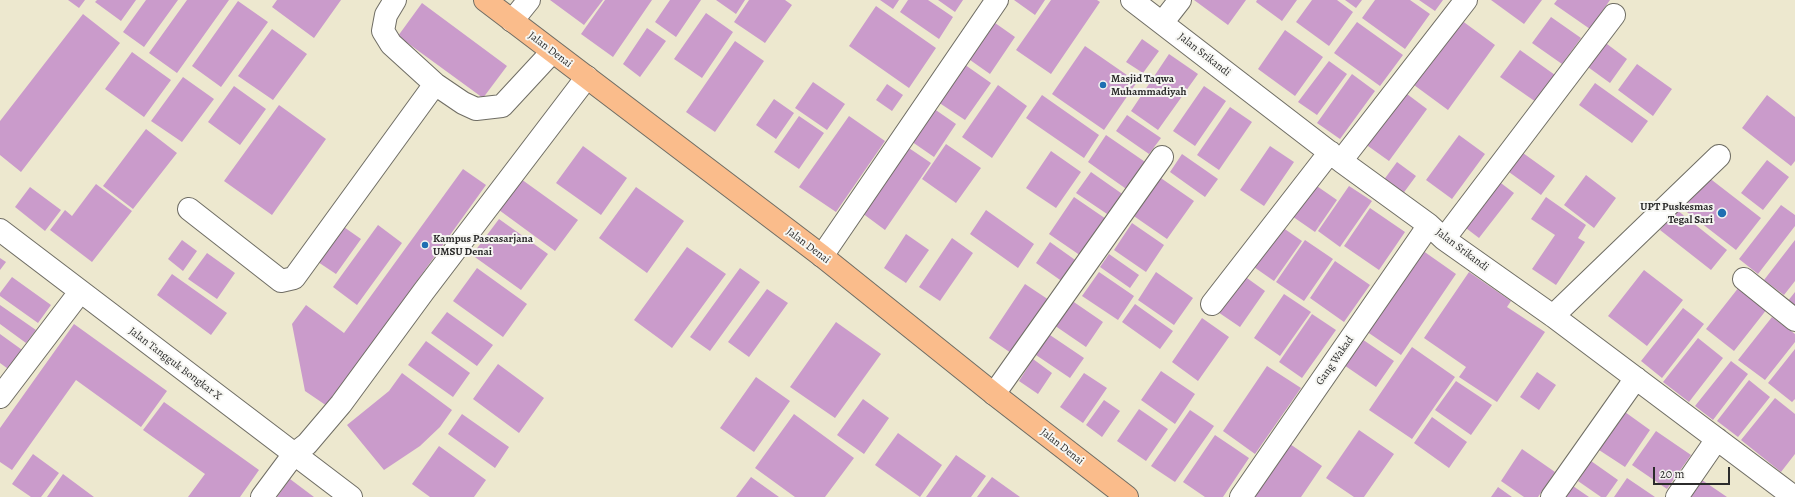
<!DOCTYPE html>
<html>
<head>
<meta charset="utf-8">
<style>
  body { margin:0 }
  #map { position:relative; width:1795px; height:497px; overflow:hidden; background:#ede8cf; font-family:Alegreya,serif }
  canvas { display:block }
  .scale { position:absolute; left:1653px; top:467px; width:77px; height:18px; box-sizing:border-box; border:2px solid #2b2b2b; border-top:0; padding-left:5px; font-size:12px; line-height:14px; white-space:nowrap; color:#2b2b2b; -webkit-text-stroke:3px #f6f6f2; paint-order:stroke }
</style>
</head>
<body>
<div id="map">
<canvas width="1795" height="497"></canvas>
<div class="scale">20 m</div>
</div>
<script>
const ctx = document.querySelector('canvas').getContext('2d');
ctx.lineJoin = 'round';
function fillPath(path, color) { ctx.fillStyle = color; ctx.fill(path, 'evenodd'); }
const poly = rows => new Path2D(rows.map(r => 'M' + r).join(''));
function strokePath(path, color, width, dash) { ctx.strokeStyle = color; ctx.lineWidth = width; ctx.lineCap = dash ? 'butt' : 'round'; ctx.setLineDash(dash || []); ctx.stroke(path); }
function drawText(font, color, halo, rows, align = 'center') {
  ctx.font = font + ' Alegreya,serif'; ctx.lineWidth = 4; ctx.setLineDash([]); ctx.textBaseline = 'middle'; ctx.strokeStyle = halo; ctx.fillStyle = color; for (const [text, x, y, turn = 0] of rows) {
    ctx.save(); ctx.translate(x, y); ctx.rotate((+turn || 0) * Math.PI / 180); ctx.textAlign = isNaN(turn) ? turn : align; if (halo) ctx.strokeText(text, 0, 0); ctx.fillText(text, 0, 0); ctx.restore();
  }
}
fillPath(poly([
  [68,0,85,0,79,8],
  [97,0,136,0,121,21,95,2],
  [146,0,178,0,144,47,123,32],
  [187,0,229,0,177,73,149,53],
  [277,0,341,0,314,38,272,7],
  [550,0,603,0,584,25],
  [605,0,652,0,613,57,581,34],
  [670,0,701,0,676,37,655,22],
  [716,0,745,0,736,14],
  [749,0,785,0,792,5,765,43,734,22],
  [880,0,899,0,893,9],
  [908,0,928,0,953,17,939,39,900,12],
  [938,0,963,0,955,12],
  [1014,0,1045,0,1035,15],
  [1051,0,1097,0,1100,2,1051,74,1016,50],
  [1194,0,1246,0,1228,25],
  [1257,0,1297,0,1282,21,1256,2],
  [1312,0,1337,0,1353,12,1329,46,1296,22],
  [1345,0,1362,0,1356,8],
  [1375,0,1410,0,1430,14,1405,49,1362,18],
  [1419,0,1443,0,1435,11],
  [1491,0,1542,0,1524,24],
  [1557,0,1610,0,1590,29,1554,4],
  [238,1,268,22,221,87,192,66],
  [422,3,507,66,483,98,398,36],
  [876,6,936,48,909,88,849,46],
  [706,13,733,32,702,78,674,59],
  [83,14,120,43,21,172,0,155,0,121],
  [1551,17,1581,38,1562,64,1532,43],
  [988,18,1015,37,990,74,963,55],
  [1461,20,1495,45,1448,110,1414,85],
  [1357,22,1403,55,1380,86,1334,53],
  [647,28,666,41,640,77,623,64],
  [272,29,307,54,273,100,238,76],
  [1285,30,1323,57,1295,96,1258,69],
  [1599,38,1627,59,1610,83,1581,62],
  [1142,39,1159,51,1143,73,1126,62],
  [735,41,764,61,715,132,686,112],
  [1085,46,1137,82,1104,130,1052,94],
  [1520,50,1555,75,1536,102,1500,77],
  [132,52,171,80,144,117,105,89],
  [1169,54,1198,74,1158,130,1131,111],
  [1329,61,1347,74,1317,115,1298,102],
  [961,62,991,83,965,120,935,100],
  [1637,64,1672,89,1653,116,1618,90],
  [1352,74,1375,91,1340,139,1317,123],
  [183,77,214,99,182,142,151,121],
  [813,82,845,104,827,130,795,108],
  [1595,83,1648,121,1632,143,1579,105],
  [887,84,903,95,892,111,876,100],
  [998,85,1027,106,992,158,962,137],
  [234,86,266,109,240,145,208,122],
  [1204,86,1226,101,1195,146,1173,131],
  [1399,88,1427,109,1389,161,1361,141],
  [1042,95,1099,135,1084,158,1026,118],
  [1767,95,1795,117,1795,161,1791,166,1742,128],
  [774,99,794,113,776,139,756,125],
  [279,105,326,139,272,215,224,181],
  [930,106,956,124,934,157,908,139],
  [1230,107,1252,122,1219,170,1197,155],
  [1127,115,1161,138,1149,154,1116,131],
  [799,116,824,133,799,169,774,152],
  [849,116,885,141,836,212,799,187],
  [146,129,177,153,133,209,103,186],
  [1106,135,1151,166,1132,193,1088,162],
  [1459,135,1485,154,1452,199,1426,180],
  [903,144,931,163,885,230,858,210],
  [946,144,981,168,956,203,922,179],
  [583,146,627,178,601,215,556,183],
  [1270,146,1294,162,1264,206,1240,190],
  [1516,148,1555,176,1541,195,1502,167],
  [1051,151,1081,172,1056,208,1026,188],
  [1182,154,1218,179,1205,197,1170,172],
  [1767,160,1789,177,1763,210,1741,193],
  [1397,162,1416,176,1402,195,1383,181],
  [463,169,486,185,327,406,305,391,292,324,306,305,344,333],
  [1091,172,1128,198,1113,218,1076,193],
  [1155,174,1194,201,1167,239,1128,212],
  [1586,175,1616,198,1594,228,1564,205],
  [1493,177,1514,193,1479,238,1458,222],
  [1708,177,1761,218,1736,250,1683,209],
  [521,179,578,220,555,251,499,210],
  [1311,182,1337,200,1315,232,1289,214],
  [96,184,132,211,92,262,50,230,65,210,72,216],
  [1349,186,1372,201,1340,247,1318,231],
  [30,187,61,210,45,231,15,207],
  [636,187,684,221,647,273,599,238],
  [1074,197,1109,221,1084,258,1049,234],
  [1546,197,1586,225,1578,238,1585,242,1556,285,1532,269,1555,235,1531,219],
  [1781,205,1795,215,1795,226,1758,274,1739,259],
  [1370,208,1405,232,1379,270,1344,246],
  [986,210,1034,244,1018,268,970,234],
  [1677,210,1727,250,1711,270,1660,230],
  [499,219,548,254,521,290,472,255],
  [1132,223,1164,245,1146,272,1114,250],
  [341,225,361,239,336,274,315,260],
  [378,225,402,243,357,305,333,287],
  [1279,225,1302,241,1274,281,1251,265],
  [906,234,929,250,906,283,884,268],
  [952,238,973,253,940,301,919,287],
  [182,240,197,251,183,271,168,259],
  [1305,240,1333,259,1304,301,1276,282],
  [1795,240,1795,281,1784,295,1764,280],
  [1050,242,1078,262,1063,282,1036,263],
  [687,247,726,274,672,348,634,320],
  [1419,248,1456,274,1401,355,1363,329],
  [207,253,235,273,217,299,188,279],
  [1109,254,1139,275,1130,288,1100,267],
  [0,258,6,262,0,270],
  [1335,261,1370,285,1344,322,1310,298],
  [477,268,527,304,503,337,453,301],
  [740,268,760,282,710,351,690,337],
  [1644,270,1683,300,1647,346,1608,316],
  [1099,272,1134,296,1118,320,1082,296],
  [1156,272,1193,298,1174,325,1138,300],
  [1469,272,1511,301,1507,307,1545,332,1497,402,1459,377,1466,367,1424,338],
  [1240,273,1265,291,1240,327,1215,310],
  [172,274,227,313,211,335,157,295],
  [12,277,51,305,38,323,0,296,0,293],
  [1025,284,1052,302,1014,355,989,338],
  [1739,287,1767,309,1734,351,1706,329],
  [767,289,788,303,749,357,728,342],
  [1795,292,1795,309,1787,302],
  [1284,294,1311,312,1280,356,1254,338],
  [1068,298,1103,322,1086,347,1051,323],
  [1135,304,1173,331,1160,349,1122,322],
  [0,305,36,330,26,343,0,324],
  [1683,308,1704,324,1662,378,1641,361],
  [447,312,493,345,477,366,431,333],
  [1312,314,1336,330,1302,378,1279,362],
  [1772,317,1795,334,1795,342,1765,380,1738,360],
  [1202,318,1229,337,1198,381,1172,362],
  [836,322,881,354,835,418,790,387],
  [74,324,167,391,141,427,76,380,12,470,0,462,0,428],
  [1047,333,1084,358,1070,378,1033,353],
  [0,334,25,352,11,371,0,363],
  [1359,337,1394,361,1376,387,1341,363],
  [1698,338,1723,358,1689,402,1663,382],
  [426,341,470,373,453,397,408,365],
  [1412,347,1455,377,1412,439,1369,410],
  [1795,349,1795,399,1792,402,1768,383],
  [1033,359,1052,373,1038,394,1019,381],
  [1731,361,1748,374,1713,420,1695,406],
  [498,364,544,398,519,433,473,399],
  [1267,366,1301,388,1255,454,1223,431],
  [1161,371,1195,394,1175,424,1141,400],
  [1537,372,1556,385,1539,410,1520,397],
  [402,373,452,410,440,427,420,446,384,470,347,425,389,391],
  [1084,373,1107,388,1083,423,1060,407],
  [756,377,790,401,754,452,720,428],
  [1749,380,1770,397,1738,437,1717,421],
  [1456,381,1492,405,1471,435,1435,410],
  [1775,398,1795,414,1795,454,1781,472,1741,440],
  [863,399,889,418,864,454,837,435],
  [1104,400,1120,411,1102,437,1086,425],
  [164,402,259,470,240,497,188,497,205,474,143,430],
  [1139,409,1168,429,1146,461,1117,441],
  [1190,410,1214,426,1175,482,1151,466],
  [1625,412,1650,430,1625,467,1599,450],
  [462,414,509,447,495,468,448,434],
  [794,414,854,458,825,497,795,497,755,468],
  [1432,417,1467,442,1449,468,1414,443],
  [1359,430,1394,454,1364,497,1354,497,1326,478],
  [1656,431,1691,455,1667,489,1632,465],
  [898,433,942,465,920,497,875,465],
  [1215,435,1249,458,1223,497,1205,497,1183,482],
  [1287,442,1322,466,1301,497,1250,497],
  [439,446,486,480,474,497,430,497,412,484],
  [1522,449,1555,472,1538,497,1524,497,1501,481],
  [33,454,59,473,41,497,31,497,12,484],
  [956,455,986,476,971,497,926,497],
  [1591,461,1618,480,1606,497,1601,497,1578,481],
  [63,474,94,497,47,497],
  [751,477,779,497,736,497],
  [992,477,1020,497,977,497],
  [1627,478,1655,497,1614,497],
  [290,479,314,497,277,497],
  [1702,480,1727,497,1691,497],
  [1573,486,1589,497,1566,497],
  [1498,487,1512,497,1491,497]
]), '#ca9bcb');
const minor = poly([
  [395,0,386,15,383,31,391,44,435,84,463,103,476,109,502,106,552,52],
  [1132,0,1341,161,1429,225,1444,239,1553,316,1794,497],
  [512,21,529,0],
  [1162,23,1180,0],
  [1341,161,1466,0],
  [189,209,281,281,294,278,435,84],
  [0,230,351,497],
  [1444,239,1614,15],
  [822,256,997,0],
  [1744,279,1795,320],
  [1212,304,1330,152],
  [1553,316,1719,156],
  [994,394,1162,157],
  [0,397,80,292],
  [262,497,294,454,307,444,341,404,424,291,587,77],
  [1241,497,1429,225],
  [1552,497,1636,378],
  [1677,497,1717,439]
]);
const major = poly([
  [485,0,822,256,994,394,1127,497]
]);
strokePath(minor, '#6f6d64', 24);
strokePath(major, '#6f6d64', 24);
strokePath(minor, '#fff', 22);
strokePath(major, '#fabc8b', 22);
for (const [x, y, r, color] of [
  [1103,85,4,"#1f6fb2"],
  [1722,213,5,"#1f6fb2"],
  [425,245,4,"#1f6fb2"]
]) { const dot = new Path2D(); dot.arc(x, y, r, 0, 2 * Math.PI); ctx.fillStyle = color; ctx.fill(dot); strokePath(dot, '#f6f6f2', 1.5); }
drawText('11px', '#2b2b2b', '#f6f6f2', [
  ["Jalan Denai",550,50,37],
  ["Jalan Srikandi",1204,55,38],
  ["Jalan Denai",808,246,37],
  ["Jalan Srikandi",1462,250,37],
  ["Gang Wakad",1335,361,-55],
  ["Jalan Tangguk Bongkar X",175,364,37],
  ["Jalan Denai",1062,447,38]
]);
drawText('bold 11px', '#2b2b2b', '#f6f6f2', [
  ["Masjid Taqwa",1111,79],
  ["Muhammadiyah",1111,92],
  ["UPT Puskesmas",1713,207,"right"],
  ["Tegal Sari",1713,220,"right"],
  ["Kampus Pascasarjana",433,239],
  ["UMSU Denai",433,252]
], 'left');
</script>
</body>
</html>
